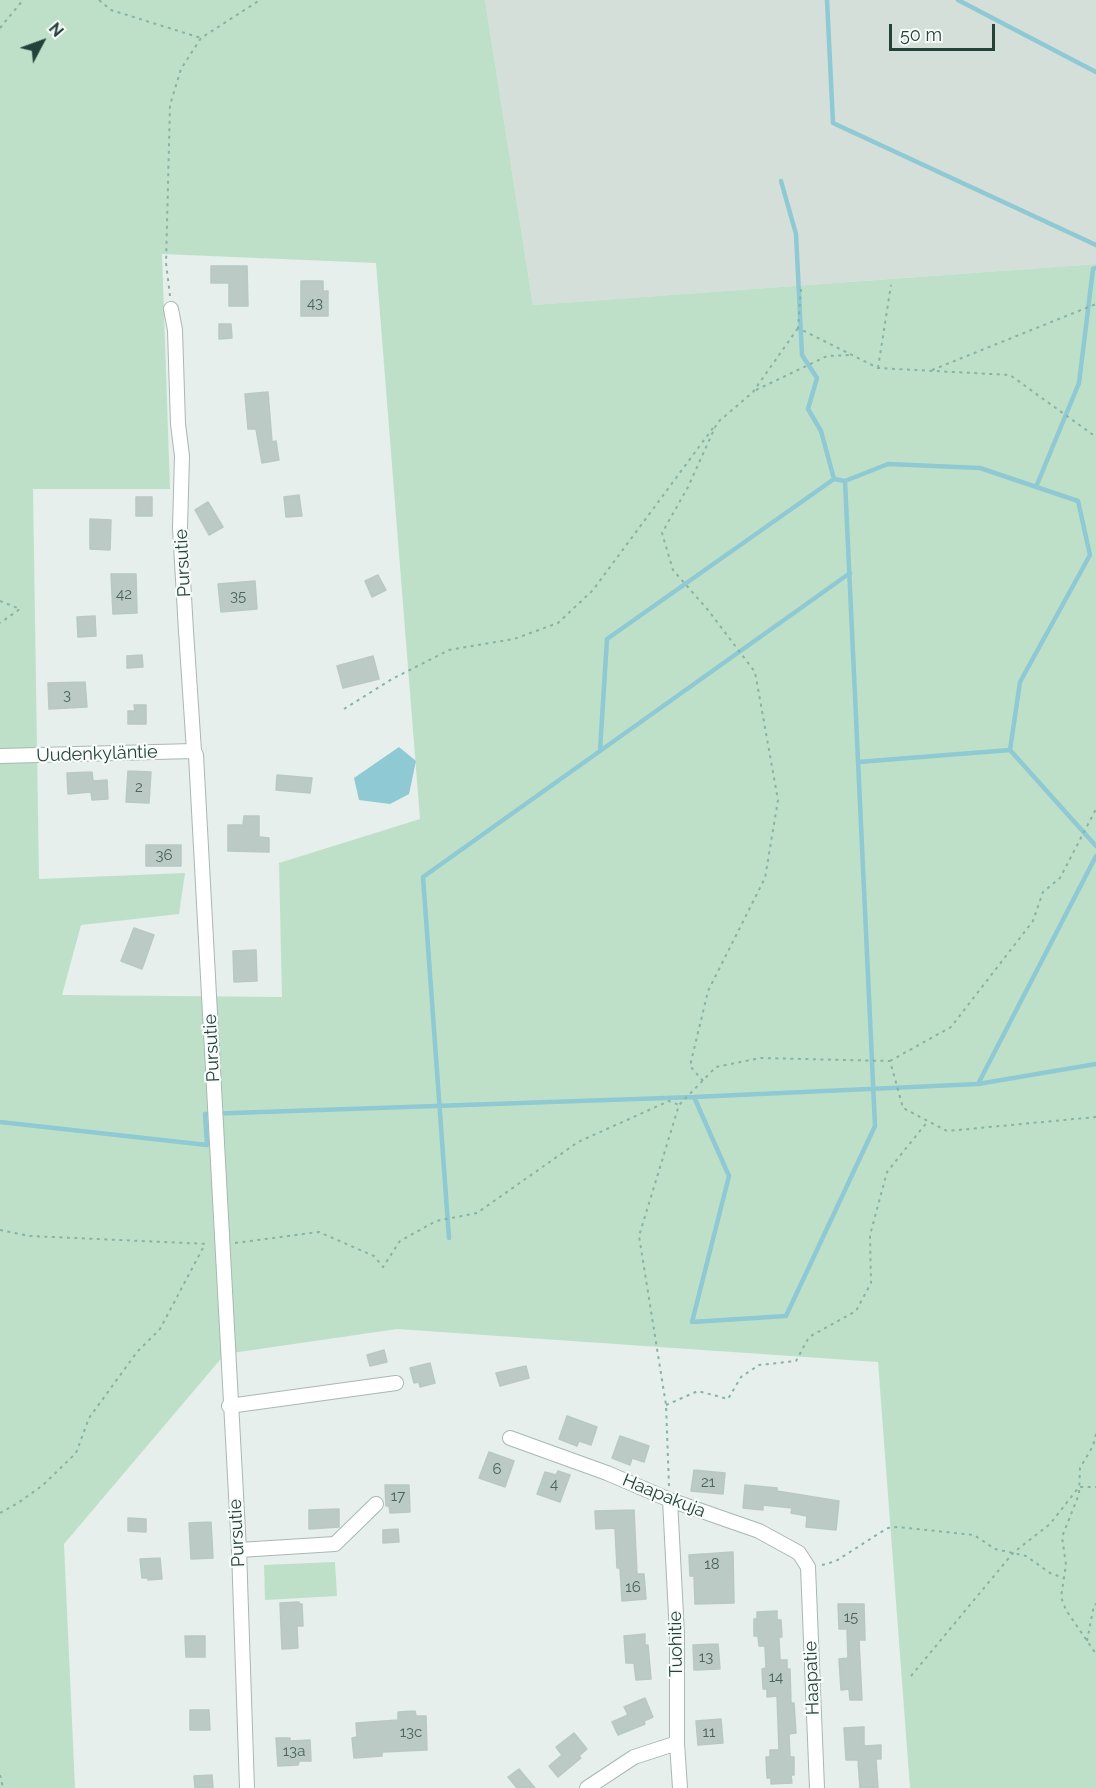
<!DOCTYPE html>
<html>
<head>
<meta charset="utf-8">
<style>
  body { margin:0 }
  #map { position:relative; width:1096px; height:1788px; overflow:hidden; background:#e6efeb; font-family:Raleway,sans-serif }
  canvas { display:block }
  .north { position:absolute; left:12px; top:12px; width:60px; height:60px; -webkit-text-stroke:4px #f7fbf9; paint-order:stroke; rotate:49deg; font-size:16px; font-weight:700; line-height:24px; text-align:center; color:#24423a }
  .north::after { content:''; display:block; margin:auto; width:21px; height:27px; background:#24423a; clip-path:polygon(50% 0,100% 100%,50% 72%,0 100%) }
  .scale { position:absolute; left:889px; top:24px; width:106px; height:27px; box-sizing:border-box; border:3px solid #24423a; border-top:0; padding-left:8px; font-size:18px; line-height:21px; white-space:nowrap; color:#24423a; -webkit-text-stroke:4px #f7fbf9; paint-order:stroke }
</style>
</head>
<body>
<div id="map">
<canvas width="1096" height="1788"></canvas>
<div class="north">N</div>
<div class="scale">50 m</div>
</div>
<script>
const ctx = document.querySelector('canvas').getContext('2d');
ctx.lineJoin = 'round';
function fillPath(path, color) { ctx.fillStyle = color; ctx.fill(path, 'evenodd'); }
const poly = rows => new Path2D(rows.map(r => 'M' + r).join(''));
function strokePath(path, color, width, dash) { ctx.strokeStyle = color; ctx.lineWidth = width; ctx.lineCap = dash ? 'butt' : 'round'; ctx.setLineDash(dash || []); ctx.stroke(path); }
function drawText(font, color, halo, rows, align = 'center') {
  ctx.font = font + ' Raleway,sans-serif'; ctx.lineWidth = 4.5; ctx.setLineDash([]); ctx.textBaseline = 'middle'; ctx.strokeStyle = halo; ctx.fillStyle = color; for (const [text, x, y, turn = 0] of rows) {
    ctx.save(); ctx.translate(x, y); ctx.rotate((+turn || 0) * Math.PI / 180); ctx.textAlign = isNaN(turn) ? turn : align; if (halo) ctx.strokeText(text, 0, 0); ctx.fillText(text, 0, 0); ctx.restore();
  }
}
fillPath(poly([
  [485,0,1096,0,1096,264,533,305]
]), '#d4dfda');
fillPath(poly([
  [0,0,485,0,533,305,1096,264,1096,1788,910,1788,878,1362,397,1329,225,1354,64,1544,75,1788,0,1788],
  [162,254,376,263,420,819,279,863,282,997,62,995,81,925,179,914,185,873,39,879,33,489,170,489],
  [335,1562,337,1596,265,1600,264,1565]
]), '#bfe0c8');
fillPath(poly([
  [399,747,416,761,409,794,390,804,359,800,354,778]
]), '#8ec9d4');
strokePath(poly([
  [827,0,833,123,1096,245],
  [958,0,1096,72],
  [781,181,796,234,802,355,817,378,808,409,821,431,834,479],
  [1036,487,1079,383,1093,269,1096,268],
  [600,751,607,639,834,479,845,481,888,464,980,468,1078,501,1090,555,1020,682,1010,750],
  [858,762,1010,750,1096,846],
  [978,1084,1096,856],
  [694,1097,978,1084,1096,1064],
  [0,1122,207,1145,205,1114,694,1097,729,1176,692,1322,786,1316,875,1126,845,481],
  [449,1238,423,877,850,573]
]), '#8ec9d4', 4.5);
const building = poly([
  [211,266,247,266,248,306,229,306,229,283,211,283,211,266],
  [301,281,323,281,323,291,328,291,328,316,301,316,301,281],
  [219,324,231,324,232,338,219,339,219,324],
  [268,392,272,442,276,441,279,460,262,463,256,429,248,429,245,394,268,392],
  [299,495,302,516,286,517,284,497,299,495],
  [136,497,152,497,152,516,136,516,136,497],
  [208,502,223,527,209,535,195,510,208,502],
  [90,519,111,520,110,550,90,549,90,519],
  [111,574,136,574,137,613,113,614,111,574],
  [378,575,386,590,372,597,365,581,378,575],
  [255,581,257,609,221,612,218,584,255,581],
  [95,616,96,636,78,637,77,617,95,616],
  [142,655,143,667,127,668,127,656,142,655],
  [373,656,379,679,343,688,337,666,373,656],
  [85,682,87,707,49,709,48,683,85,682],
  [134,705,146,705,146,724,128,724,128,711,135,711,134,705],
  [128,771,151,772,149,803,126,802,128,771],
  [92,772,93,781,107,780,108,799,92,800,91,792,68,794,67,773,92,772],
  [277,775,312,778,310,793,276,790,277,775],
  [244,816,259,816,259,837,269,838,269,852,228,851,228,825,243,825,244,816],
  [146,845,181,845,181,866,146,866,146,845],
  [134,928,154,935,142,969,121,961,134,928],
  [256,950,257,981,234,982,233,951,256,950],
  [384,1350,387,1362,370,1366,367,1355,384,1350],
  [430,1363,435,1383,420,1387,419,1382,414,1383,410,1368,430,1363],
  [526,1366,529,1378,500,1386,496,1373,526,1366],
  [567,1416,597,1427,591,1445,579,1441,577,1446,559,1439,567,1416],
  [620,1436,649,1446,644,1462,632,1458,630,1465,612,1458,620,1436],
  [489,1452,514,1461,505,1487,479,1478,489,1452],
  [694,1470,725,1473,723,1494,691,1491,694,1470],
  [558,1471,570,1475,560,1502,537,1494,545,1472,556,1475,558,1471],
  [385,1485,409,1485,410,1512,390,1513,389,1506,386,1506,385,1485],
  [745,1485,777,1488,777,1491,839,1501,836,1530,806,1527,807,1516,791,1513,792,1508,763,1505,763,1510,743,1508,745,1485],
  [339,1509,339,1527,309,1529,309,1510,339,1509],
  [634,1510,637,1574,644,1574,646,1599,622,1601,620,1568,617,1568,615,1528,596,1529,595,1511,634,1510],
  [128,1518,146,1519,146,1532,128,1531,128,1518],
  [211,1522,213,1558,191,1559,189,1523,211,1522],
  [398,1529,399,1542,383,1543,383,1530,398,1529],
  [733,1552,734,1603,695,1604,694,1576,690,1576,689,1555,733,1552],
  [160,1558,162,1579,148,1580,148,1578,142,1578,140,1559,160,1558],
  [299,1602,299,1604,302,1604,303,1626,297,1626,298,1648,282,1649,280,1603,299,1602],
  [838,1604,864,1604,865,1640,859,1640,862,1700,850,1700,849,1689,841,1690,839,1659,848,1658,847,1629,839,1629,838,1604],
  [777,1611,777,1620,781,1620,782,1637,779,1637,780,1660,787,1660,787,1669,790,1669,791,1703,794,1703,796,1733,789,1734,790,1757,794,1757,794,1775,791,1775,792,1783,771,1784,771,1778,767,1778,766,1757,770,1757,770,1750,779,1750,777,1696,767,1697,767,1689,763,1689,762,1669,766,1668,765,1646,759,1646,758,1636,754,1636,754,1619,757,1619,757,1612,777,1611],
  [645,1634,645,1645,648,1645,651,1679,636,1680,634,1663,626,1663,624,1636,645,1634],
  [185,1636,205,1636,205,1657,186,1657,185,1636],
  [718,1644,720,1669,694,1670,693,1645,718,1644],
  [645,1698,653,1717,644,1721,645,1724,618,1735,612,1722,628,1715,624,1707,645,1698],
  [190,1710,209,1710,210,1730,190,1730,190,1710],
  [415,1711,416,1716,426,1716,427,1750,382,1752,382,1756,354,1758,352,1738,357,1737,356,1723,398,1720,398,1712,415,1711],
  [721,1719,723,1743,698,1745,696,1721,721,1719],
  [864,1727,864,1746,881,1745,881,1759,876,1759,878,1788,860,1788,858,1760,846,1760,844,1728,864,1727],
  [574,1733,587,1749,579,1756,581,1758,558,1777,549,1766,562,1755,556,1747,574,1733],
  [276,1738,290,1738,290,1741,310,1740,311,1761,299,1761,298,1765,278,1766,276,1738],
  [519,1769,535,1788,517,1788,508,1777,519,1769],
  [212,1775,213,1788,195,1788,194,1776,212,1775]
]);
fillPath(building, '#bbcac4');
strokePath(building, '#b8c9c2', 1.5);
const minor = poly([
  [171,309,175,330,178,424,182,456,180,528,186,631,194,751,196,755,239,1550,247,1788],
  [0,756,194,751],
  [229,1406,396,1383],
  [510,1438,607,1473,670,1500,759,1531,799,1553,808,1567,817,1788],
  [670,1500,677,1634,677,1743,680,1788],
  [239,1550,335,1544,376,1504],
  [587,1788,634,1757,677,1743]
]);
strokePath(minor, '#a8b8b2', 16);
strokePath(poly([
  [99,0,111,10,201,38],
  [0,28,23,0],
  [801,289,798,328,878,368,1010,375,1096,437],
  [170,296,166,263,170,105,181,69,201,38,260,0],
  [878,368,891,285],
  [932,370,1096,304],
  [756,390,827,356,850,355],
  [0,601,20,609,0,623],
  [344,709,392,679,449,650,514,639,558,623,593,590,713,428],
  [890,1061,951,1027,1033,921,1043,892,1060,878,1096,809],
  [703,1081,690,1066,708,991,765,878,778,800,755,672,708,610,673,570,662,533,688,487,717,423,753,392,798,328],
  [0,1230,30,1236,209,1244],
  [235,1243,319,1232,374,1256,383,1267,400,1241,436,1221,477,1213,578,1142,669,1101,679,1105],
  [666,1405,698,1391,728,1399,741,1377,759,1365,796,1361,809,1337,856,1311,871,1283,870,1235,887,1172,928,1121],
  [1096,1434,1093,1446,1080,1468,1079,1494,1062,1537,1066,1565,1061,1597,1066,1610,1096,1654],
  [669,1486,666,1405,639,1236,679,1105,716,1067,760,1058,890,1061,903,1108,947,1131,1096,1117],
  [0,1513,18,1503,43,1485,76,1453,89,1418,137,1352,160,1329,205,1244],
  [822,1565,836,1561,878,1534,888,1528,898,1527,974,1535,995,1549,1026,1556,1050,1573,1064,1578],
  [1087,1641,1094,1605,1096,1604],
  [911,1676,1013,1553,1050,1524,1079,1487,1096,1487],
  [0,1775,3,1788]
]), '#86b3a5', 2, [3, 4.5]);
strokePath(minor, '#fff', 14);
drawText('15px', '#4a645c', null, [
  ["43",315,303],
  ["42",124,594],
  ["35",238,596],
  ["3",67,695],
  ["2",139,787],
  ["36",164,855],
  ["6",497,1469],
  ["21",708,1482],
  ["4",554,1484],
  ["17",398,1496],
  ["18",712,1564],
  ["16",633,1587],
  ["15",851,1617],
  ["13",706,1657],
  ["14",776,1677],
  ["13c",411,1732],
  ["11",709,1732],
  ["13a",294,1751]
]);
drawText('18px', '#24423a', '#f7fbf9', [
  ["Pursutie",183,563,-93],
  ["Uudenkyläntie",97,754,-2],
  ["Pursutie",212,1048,-93],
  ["Haapakuja",664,1496,22],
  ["Pursutie",237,1533,-93],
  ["Tuohitie",676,1644,-91],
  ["Haapatie",812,1678,-92]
]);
</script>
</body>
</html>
